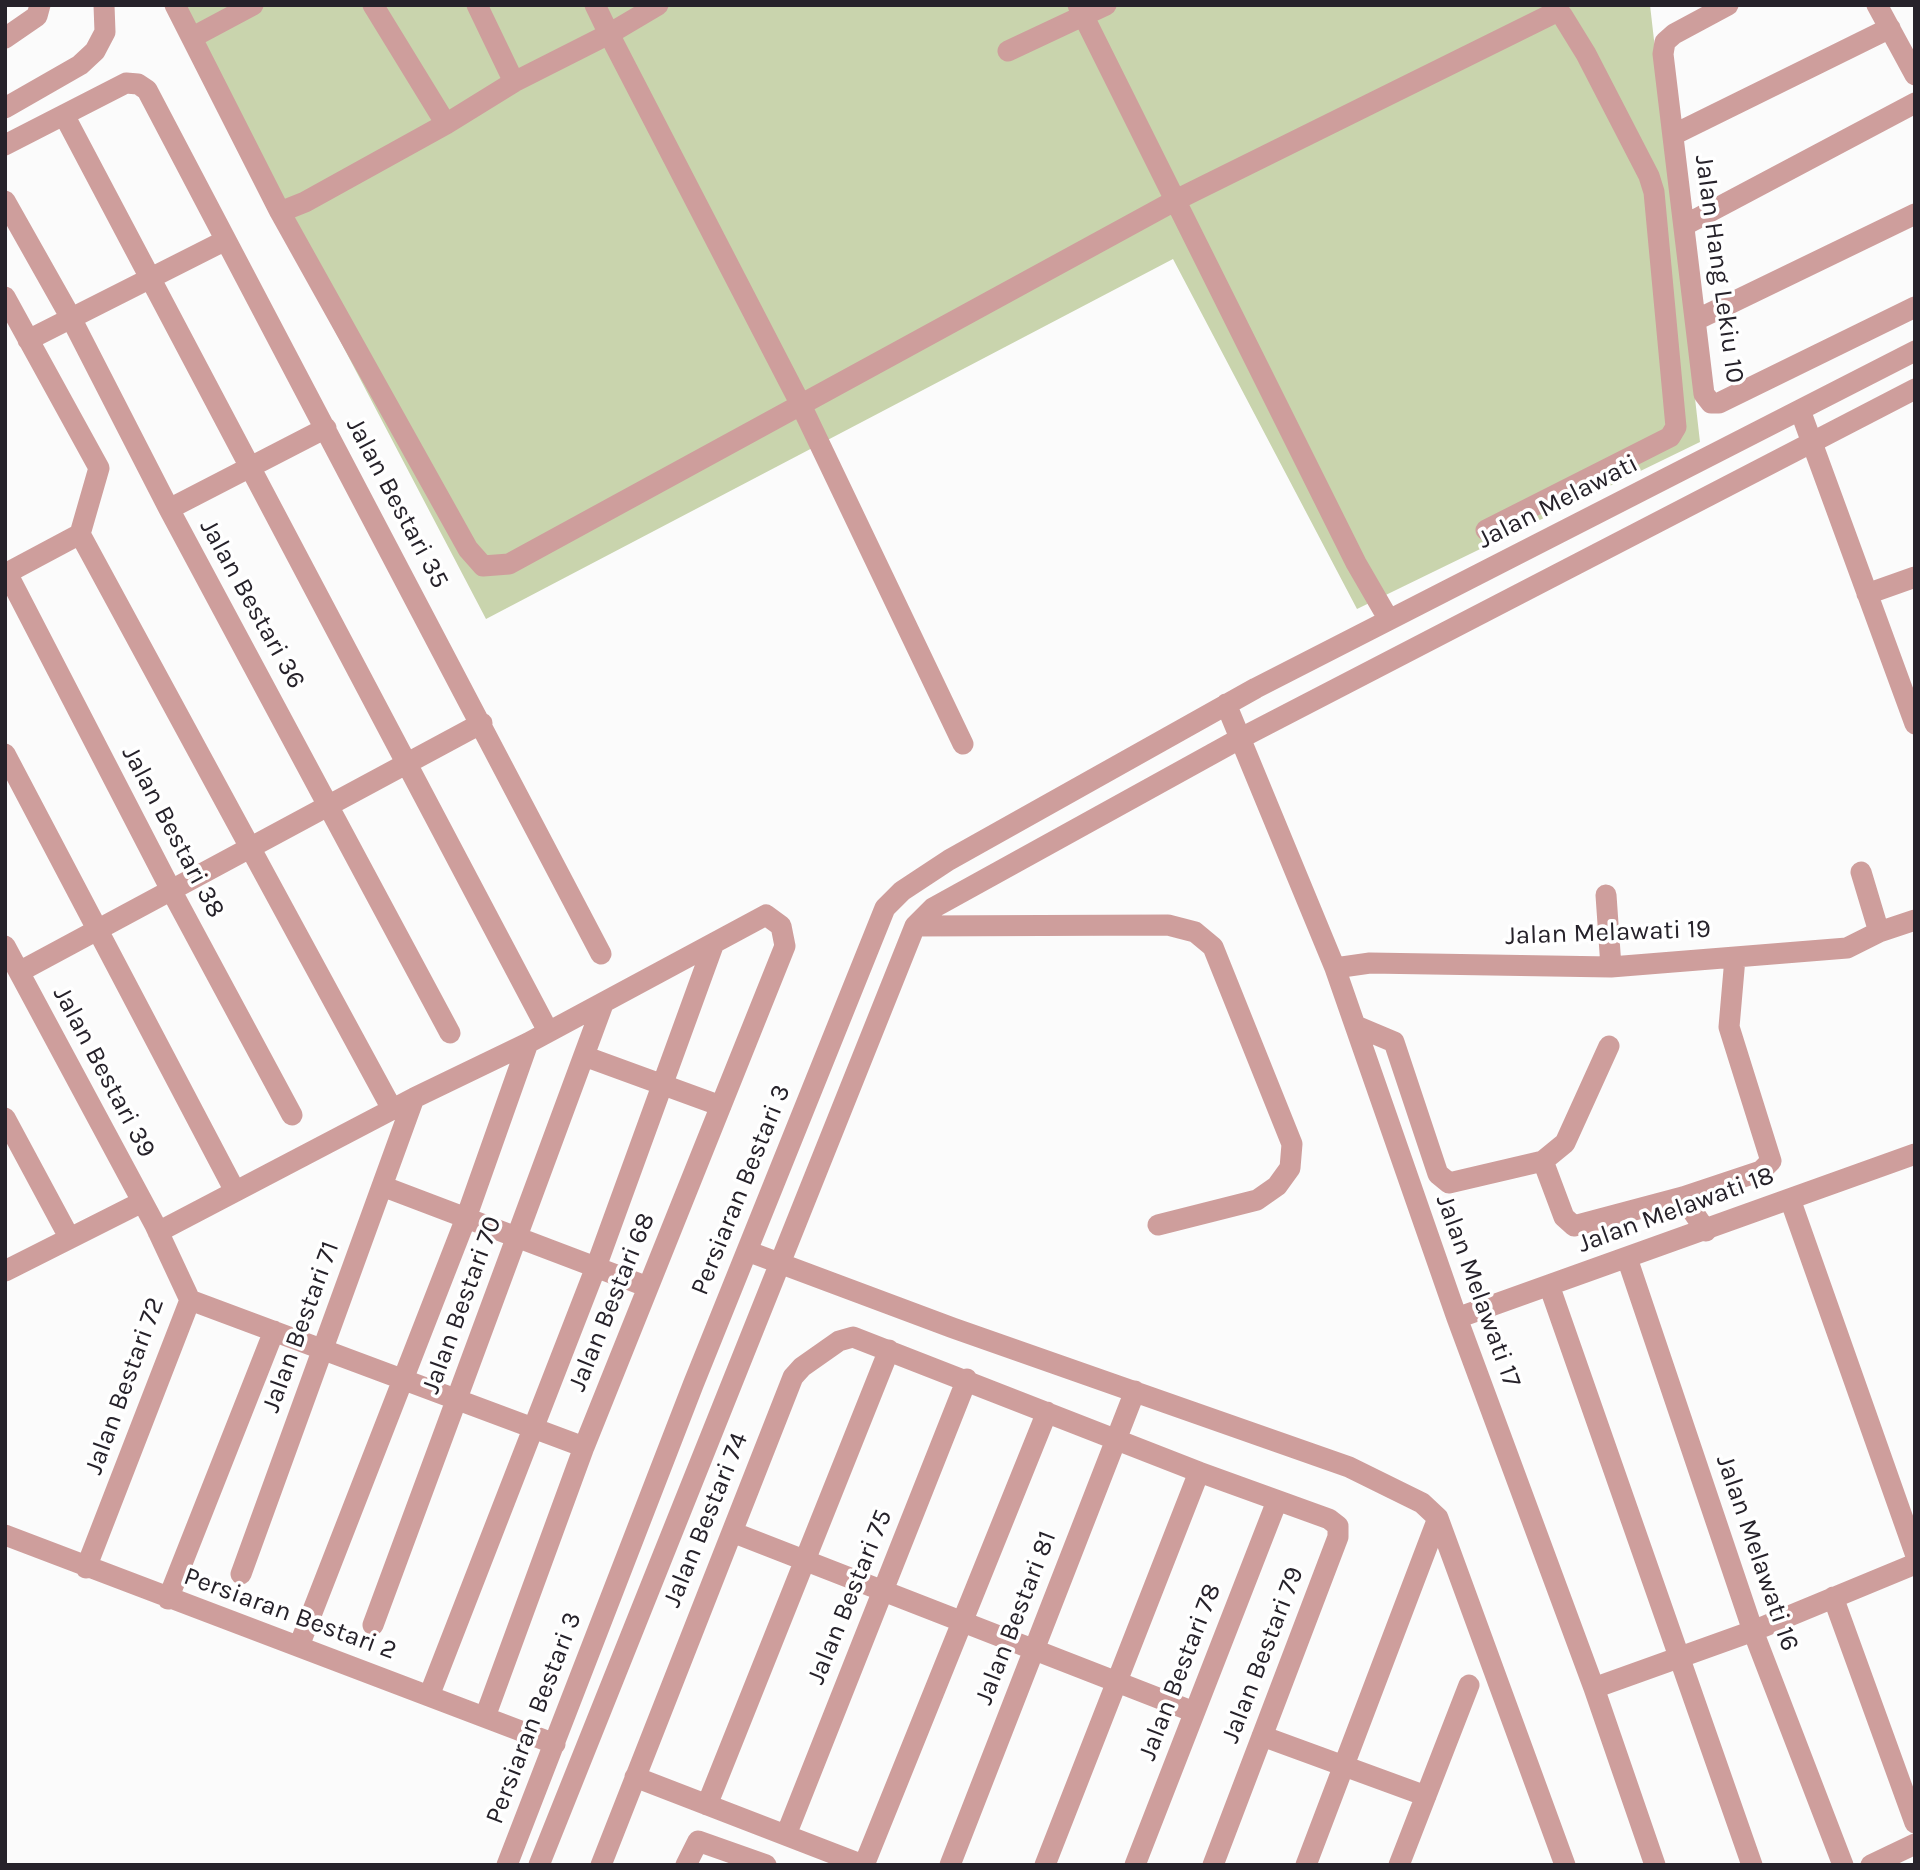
<!DOCTYPE html>
<html>
<head>
<meta charset="utf-8">
<style>
  body { margin:0 }
  #map { position:relative; width:1920px; height:1870px; overflow:hidden; background:#fbfbfb; font-family:Karla,sans-serif }
  canvas { display:block }
  .frame { position:absolute; inset:0; border:7px solid #26222a; pointer-events:none }
</style>
</head>
<body>
<div id="map">
<canvas width="1920" height="1870"></canvas>
<div class="frame"></div>
</div>
<script>
const ctx = document.querySelector('canvas').getContext('2d');
ctx.lineJoin = 'round';
function fillPath(path, color) { ctx.fillStyle = color; ctx.fill(path, 'evenodd'); }
const poly = rows => new Path2D(rows.map(r => 'M' + r).join(''));
function strokePath(path, color, width, dash) { ctx.strokeStyle = color; ctx.lineWidth = width; ctx.lineCap = dash ? 'butt' : 'round'; ctx.setLineDash(dash || []); ctx.stroke(path); }
function drawText(font, color, halo, rows, align = 'center') {
  ctx.font = font + ' Karla,sans-serif'; ctx.lineWidth = 7; ctx.setLineDash([]); ctx.textBaseline = 'middle'; ctx.strokeStyle = halo; ctx.fillStyle = color; for (const [text, x, y, turn = 0] of rows) {
    ctx.save(); ctx.translate(x, y); ctx.rotate((+turn || 0) * Math.PI / 180); ctx.textAlign = isNaN(turn) ? turn : align; if (halo) ctx.strokeText(text, 0, 0); ctx.fillText(text, 0, 0); ctx.restore();
  }
}
fillPath(poly([
  [164,5,1650,5,1700,442,1357,609,1173,259,486,619]
]), '#c9d4ad');
strokePath(poly([
  [175,5,280,212,305,202,446,124,514,82,609,34,800,403,963,744],
  [373,5,446,124],
  [477,5,514,82],
  [595,5,609,34,658,5],
  [1078,5,1356,563,1389,620],
  [1728,5,1674,34,1665,42,1663,54,1704,394,1711,403,1719,403,1915,307],
  [1877,5,1915,75],
  [193,37,253,5],
  [5,38,37,16,40,5],
  [1008,51,1106,5],
  [5,108,80,65,95,51,105,32,104,5],
  [64,115,548,1031],
  [1673,135,1890,28],
  [5,145,126,83,138,84,147,90,601,954],
  [5,201,71,318,169,509,450,1033],
  [280,212,468,549,483,566,509,564,1176,200,1556,12,1562,15,1586,54,1649,176,1654,192,1676,427,1670,437,1486,530],
  [1685,225,1915,103],
  [5,297,99,468,80,534,5,574],
  [1696,320,1915,214],
  [28,340,224,241],
  [1800,410,1915,724],
  [169,509,326,428],
  [80,534,392,1109],
  [7,573,171,890,292,1115],
  [1867,594,1915,577],
  [1226,704,1335,968,1457,1318,1594,1688,1655,1865],
  [5,754,235,1191],
  [1606,895,1611,967],
  [915,926,1168,925,1195,932,1213,947,1292,1144,1290,1168,1277,1186,1257,1200,1158,1225],
  [1879,932,1915,920],
  [5,946,155,1225,190,1300,86,1568],
  [1335,968,1370,963,1611,967,1847,948,1879,932,1861,872],
  [19,972,482,723],
  [1356,1026,1394,1042,1438,1174,1449,1183,1543,1161,1565,1143,1609,1046],
  [584,1056,721,1106],
  [5,1118,69,1237],
  [1543,1161,1564,1217,1574,1226,1683,1197,1761,1171,1771,1161,1729,1027,1735,958],
  [382,1186,648,1287],
  [1683,1197,1706,1231],
  [1790,1199,1915,1553],
  [158,1232,414,1098,528,1043,766,915,781,926,785,946,584,1447,485,1717],
  [747,1251,953,1328,1349,1467,1422,1503,1438,1518,1565,1865],
  [1627,1258,1753,1631,1843,1865],
  [5,1271,142,1202],
  [1549,1285,1752,1865],
  [190,1300,584,1447],
  [1457,1318,1915,1154],
  [732,1532,1194,1712],
  [5,1535,555,1744],
  [241,1574,414,1098],
  [1833,1597,1915,1823],
  [168,1599,274,1331],
  [373,1625,603,1004],
  [299,1646,466,1218,528,1043],
  [1594,1688,1753,1631,1915,1564],
  [429,1696,596,1267,714,943],
  [1262,1736,1426,1796],
  [635,1777,863,1865],
  [707,1805,889,1350],
  [786,1835,967,1379],
  [507,1865,693,1385,885,908,902,891,949,860,1256,688,1915,351],
  [539,1865,915,926,933,908,1241,738,1915,389],
  [601,1865,793,1377,802,1367,839,1341,853,1337,1199,1472,1329,1519,1338,1526,1338,1537,1213,1865],
  [686,1865,698,1841,766,1865],
  [864,1865,1047,1412],
  [950,1865,1135,1391],
  [1045,1865,1199,1472],
  [1135,1865,1277,1501],
  [1306,1865,1438,1518],
  [1399,1865,1469,1685],
  [1871,1865,1915,1844]
]), '#ce9e9c', 21);
drawText('26px', '#26222a', '#fff', [
  ["Jalan Hang Lekiu 10",1719,269,82],
  ["Jalan Melawati",1558,502,-27],
  ["Jalan Bestari 35",397,503,62],
  ["Jalan Bestari 36",252,604,61],
  ["Jalan Bestari 38",173,832,62],
  ["Jalan Melawati 19",1608,933,-2],
  ["Jalan Bestari 39",104,1072,62],
  ["Persiaran Bestari 3",741,1190,-68],
  ["Jalan Melawati 18",1676,1210,-20],
  ["Jalan Melawati 17",1478,1291,70],
  ["Jalan Bestari 68",612,1302,-68],
  ["Jalan Bestari 70",462,1305,-70],
  ["Jalan Bestari 71",301,1327,-70],
  ["Jalan Bestari 72",125,1386,-70],
  ["Jalan Bestari 74",706,1520,-68],
  ["Jalan Melawati 16",1757,1553,71],
  ["Jalan Bestari 75",850,1597,-68],
  ["Persiaran Bestari 2",290,1614,20],
  ["Jalan Bestari 81",1016,1618,-69],
  ["Jalan Bestari 79",1263,1655,-69],
  ["Jalan Bestari 78",1180,1672,-69],
  ["Persiaran Bestari 3",534,1718,-69]
]);
</script>
</body>
</html>
